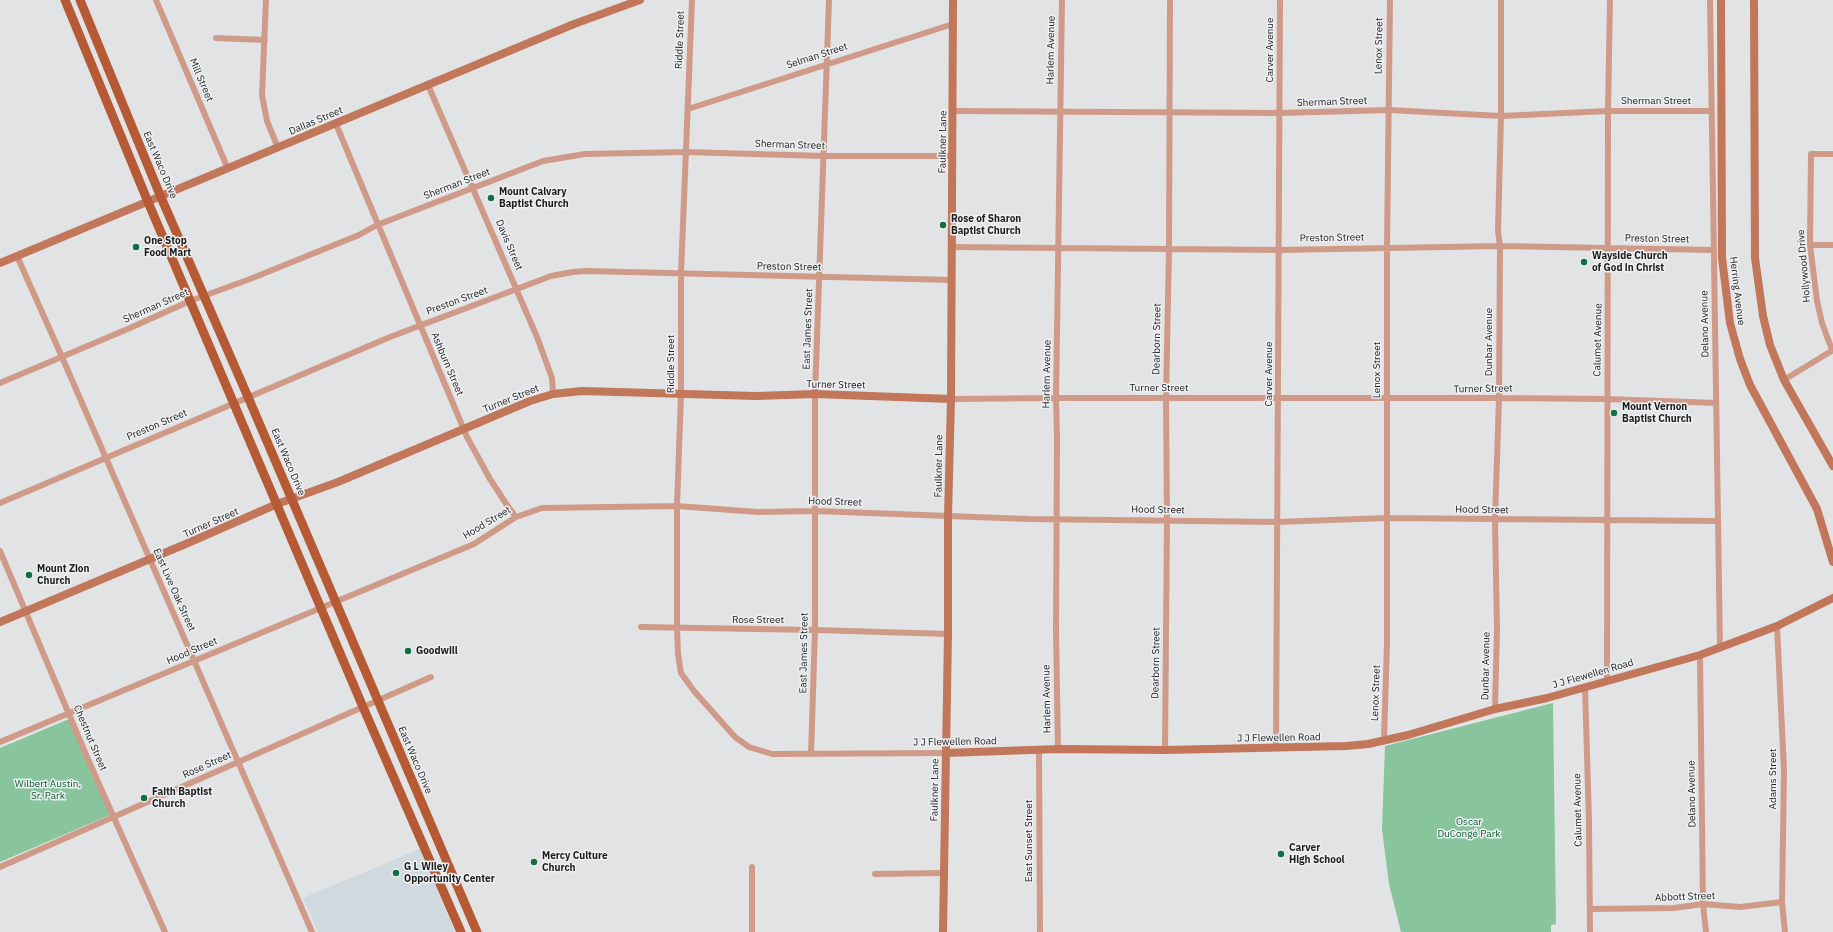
<!DOCTYPE html>
<html>
<head>
<meta charset="utf-8">
<style>
  body { margin:0 }
  canvas { display:block; background:#e1e3e5 }
</style>
</head>
<body>
<canvas width="1833" height="932"></canvas>
<script>
const ctx = document.querySelector('canvas').getContext('2d');
ctx.lineJoin = 'round';
function fillPath(path, color) { ctx.fillStyle = color; ctx.fill(path, 'evenodd'); }
const poly = rows => new Path2D(rows.map(r => 'M' + r).join(''));
function strokePath(path, color, width, dash) { ctx.strokeStyle = color; ctx.lineWidth = width; ctx.lineCap = dash ? 'butt' : 'round'; ctx.setLineDash(dash || []); ctx.stroke(path); }
function drawText(font, color, halo, rows, align = 'center') {
  ctx.font = font + ' "IBM Plex Sans",sans-serif'; ctx.lineWidth = 3; ctx.setLineDash([]); ctx.textBaseline = 'middle'; ctx.strokeStyle = halo; ctx.fillStyle = color; for (const [text, x, y, turn = 0] of rows) {
    ctx.save(); ctx.translate(x, y); ctx.rotate((+turn || 0) * Math.PI / 180); ctx.textAlign = isNaN(turn) ? turn : align; if (halo) ctx.strokeText(text, 0, 0); ctx.fillText(text, 0, 0); ctx.restore();
  }
}
fillPath(poly([
  [420,849,455,932,318,932,303,898]
]), '#d0d8e0');
fillPath(poly([
  [1553,703,1556,924,1551,925,1551,932,1401,932,1389,884,1382,829,1385,746],
  [69,719,110,815,0,862,0,748]
]), '#88c49c');
strokePath(poly([
  [156,0,228,169],
  [266,0,262,95,267,121,278,148],
  [692,0,681,274,681,394,677,506,677,629,678,654,681,673,694,691,735,737,749,747,772,754,946,753],
  [1710,0,1720,648],
  [216,38,265,40],
  [428,85,537,337,552,378,553,394],
  [688,109,953,24],
  [953,111,1280,113,1389,110,1501,116,1608,111,1711,111],
  [336,124,467,437,490,479,507,505,516,517],
  [1810,245,1833,245],
  [951,247,1280,250,1500,246,1714,250],
  [17,256,62,357,312,932],
  [1832,350,1822,323,1817,301,1810,245,1811,154,1833,154],
  [1784,380,1833,350],
  [0,383,130,328,190,301,250,279,359,235,377,225,543,161,585,154,685,152,824,156,952,156],
  [951,399,1056,398,1499,398,1607,399,1716,403],
  [0,503,390,337,551,276,573,272,586,271,952,280],
  [0,551,90,764,165,932],
  [1777,626,1784,770,1782,902,1785,932],
  [641,627,815,630,948,634],
  [1700,655,1703,904,1706,932],
  [1607,680,1608,111,1610,0],
  [1585,687,1589,822,1590,932],
  [1495,709,1497,630,1495,520,1499,398,1500,246,1498,231,1501,116,1501,0],
  [1384,739,1387,644,1387,247,1390,0],
  [0,742,474,544,516,517,542,508,677,506,758,512,816,511,1028,519,1277,522,1386,518,1718,521],
  [1276,748,1280,0],
  [1058,749,1056,632,1057,437,1056,398,1062,0],
  [1039,750,1040,932],
  [1165,750,1167,520,1166,399,1169,249,1170,0],
  [811,754,815,630,815,394,829,0],
  [0,867,431,677],
  [875,874,943,873],
  [1590,909,1674,908,1703,904,1740,907,1782,902],
  [752,932,752,867]
]), '#cf9b88', 6);
strokePath(poly([
  [1721,0,1722,258,1730,323,1740,359,1750,385,1817,509,1833,562],
  [1754,0,1755,258,1763,316,1770,345,1784,380,1833,466],
  [0,263,574,24,640,0],
  [0,622,188,543,277,504,338,482,530,401,553,394,582,391,756,396,815,394,951,399],
  [946,753,1058,749,1165,750,1346,746,1368,744,1408,735,1495,709,1547,698,1700,655,1777,626,1833,598],
  [943,932,948,634,948,517,951,399,953,0]
]), '#c2765a', 8);
strokePath(poly([
  [65,0,148,202,363,707,461,932],
  [80,0,160,195,248,397,477,932]
]), '#b65a36', 9);
for (const [x, y, r, color] of [
  [491,198,4,"#126f44"],
  [943,225,4,"#126f44"],
  [136,247,4,"#126f44"],
  [1584,262,4,"#126f44"],
  [1614,413,4,"#126f44"],
  [29,575,4,"#126f44"],
  [408,651,4,"#126f44"],
  [144,798,4,"#126f44"],
  [1281,854,4,"#126f44"],
  [534,862,4,"#126f44"],
  [396,873,4,"#126f44"]
]) { const dot = new Path2D(); dot.arc(x, y, r, 0, 2 * Math.PI); ctx.fillStyle = color; ctx.fill(dot); strokePath(dot, '#eef0f2', 1.5); }
drawText('10px', '#1d1d1e', '#eef0f2', [
  ["Riddle Street",680,40,-88],
  ["Lenox Street",1379,46,-89],
  ["Harlem Avenue",1051,50,-89],
  ["Carver Avenue",1270,50,-90],
  ["Selman Street",817,56,-18],
  ["Mill Street",201,80,67],
  ["Sherman Street",1656,101],
  ["Sherman Street",1332,102,-2],
  ["Dallas Street",316,121,-23],
  ["Faulkner Lane",943,142,-89],
  ["Sherman Street",790,145,2],
  ["East Waco Drive",160,165,67],
  ["Sherman Street",457,184,-21],
  ["Preston Street",1332,238,-1],
  ["Preston Street",1657,239,1],
  ["Davis Street",509,245,67],
  ["Hollywood Drive",1804,266,-95],
  ["Preston Street",789,267,1],
  ["Herring Avenue",1737,291,83],
  ["Preston Street",457,301,-20],
  ["Sherman Street",156,306,-24],
  ["Delano Avenue",1705,324,-91],
  ["East James Street",808,329,-88],
  ["Dearborn Street",1157,339,-89],
  ["Calumet Avenue",1598,340,-89],
  ["Dunbar Avenue",1489,342,-90],
  ["Ashburn Street",447,364,67],
  ["Riddle Street",671,364,-90],
  ["Lenox Street",1377,370,-90],
  ["Harlem Avenue",1047,374,-89],
  ["Carver Avenue",1269,374,-90],
  ["Turner Street",836,385,1],
  ["Turner Street",1159,388],
  ["Turner Street",1483,389,-1],
  ["Turner Street",511,399,-22],
  ["Preston Street",157,425,-23],
  ["East Waco Drive",288,462,67],
  ["Faulkner Lane",939,466,-89],
  ["Hood Street",835,502,2],
  ["Hood Street",1158,510,1],
  ["Hood Street",1482,510,1],
  ["Turner Street",211,523,-24],
  ["Hood Street",487,523,-31],
  ["East Live Oak Street",174,590,66],
  ["Rose Street",758,620],
  ["Hood Street",192,651,-23],
  ["East James Street",804,653,-89],
  ["Dearborn Street",1156,663,-89],
  ["Dunbar Avenue",1486,666,-89],
  ["J J Flewellen Road",1593,674,-16],
  ["Lenox Street",1376,693,-88],
  ["Harlem Avenue",1047,699,-91],
  ["Chestnut Street",90,738,67],
  ["J J Flewellen Road",1279,738,-1],
  ["J J Flewellen Road",955,742,-1],
  ["East Waco Drive",415,760,67],
  ["Rose Street",207,765,-24],
  ["Adams Street",1773,779,-90],
  ["Faulkner Lane",935,790,-89],
  ["Delano Avenue",1692,794,-91],
  ["Calumet Avenue",1578,810,-91],
  ["East Sunset Street",1029,841,-90],
  ["Abbott Street",1685,897,-2]
]);
drawText('bold 10px', '#1d1d1e', '#eef0f2', [
  ["Mount Calvary",499,192],
  ["Baptist Church",499,204],
  ["Rose of Sharon",951,219],
  ["Baptist Church",951,231],
  ["One Stop",144,241],
  ["Food Mart",144,253],
  ["Wayside Church",1592,256],
  ["of God in Christ",1592,268],
  ["Mount Vernon",1622,407],
  ["Baptist Church",1622,419],
  ["Mount Zion",37,569],
  ["Church",37,581],
  ["Goodwill",416,651],
  ["Faith Baptist",152,792],
  ["Church",152,804],
  ["Carver",1289,848],
  ["High School",1289,860],
  ["Mercy Culture",542,856],
  ["Church",542,868],
  ["G L Wiley",404,867],
  ["Opportunity Center",404,879]
], 'left');
drawText('10px', '#085931', '#eef0f2', [
  ["Wilbert Austin,",48,784],
  ["Sr. Park",48,796],
  ["Oscar",1469,822],
  ["DuCongé Park",1469,834]
]);
</script>
</body>
</html>
